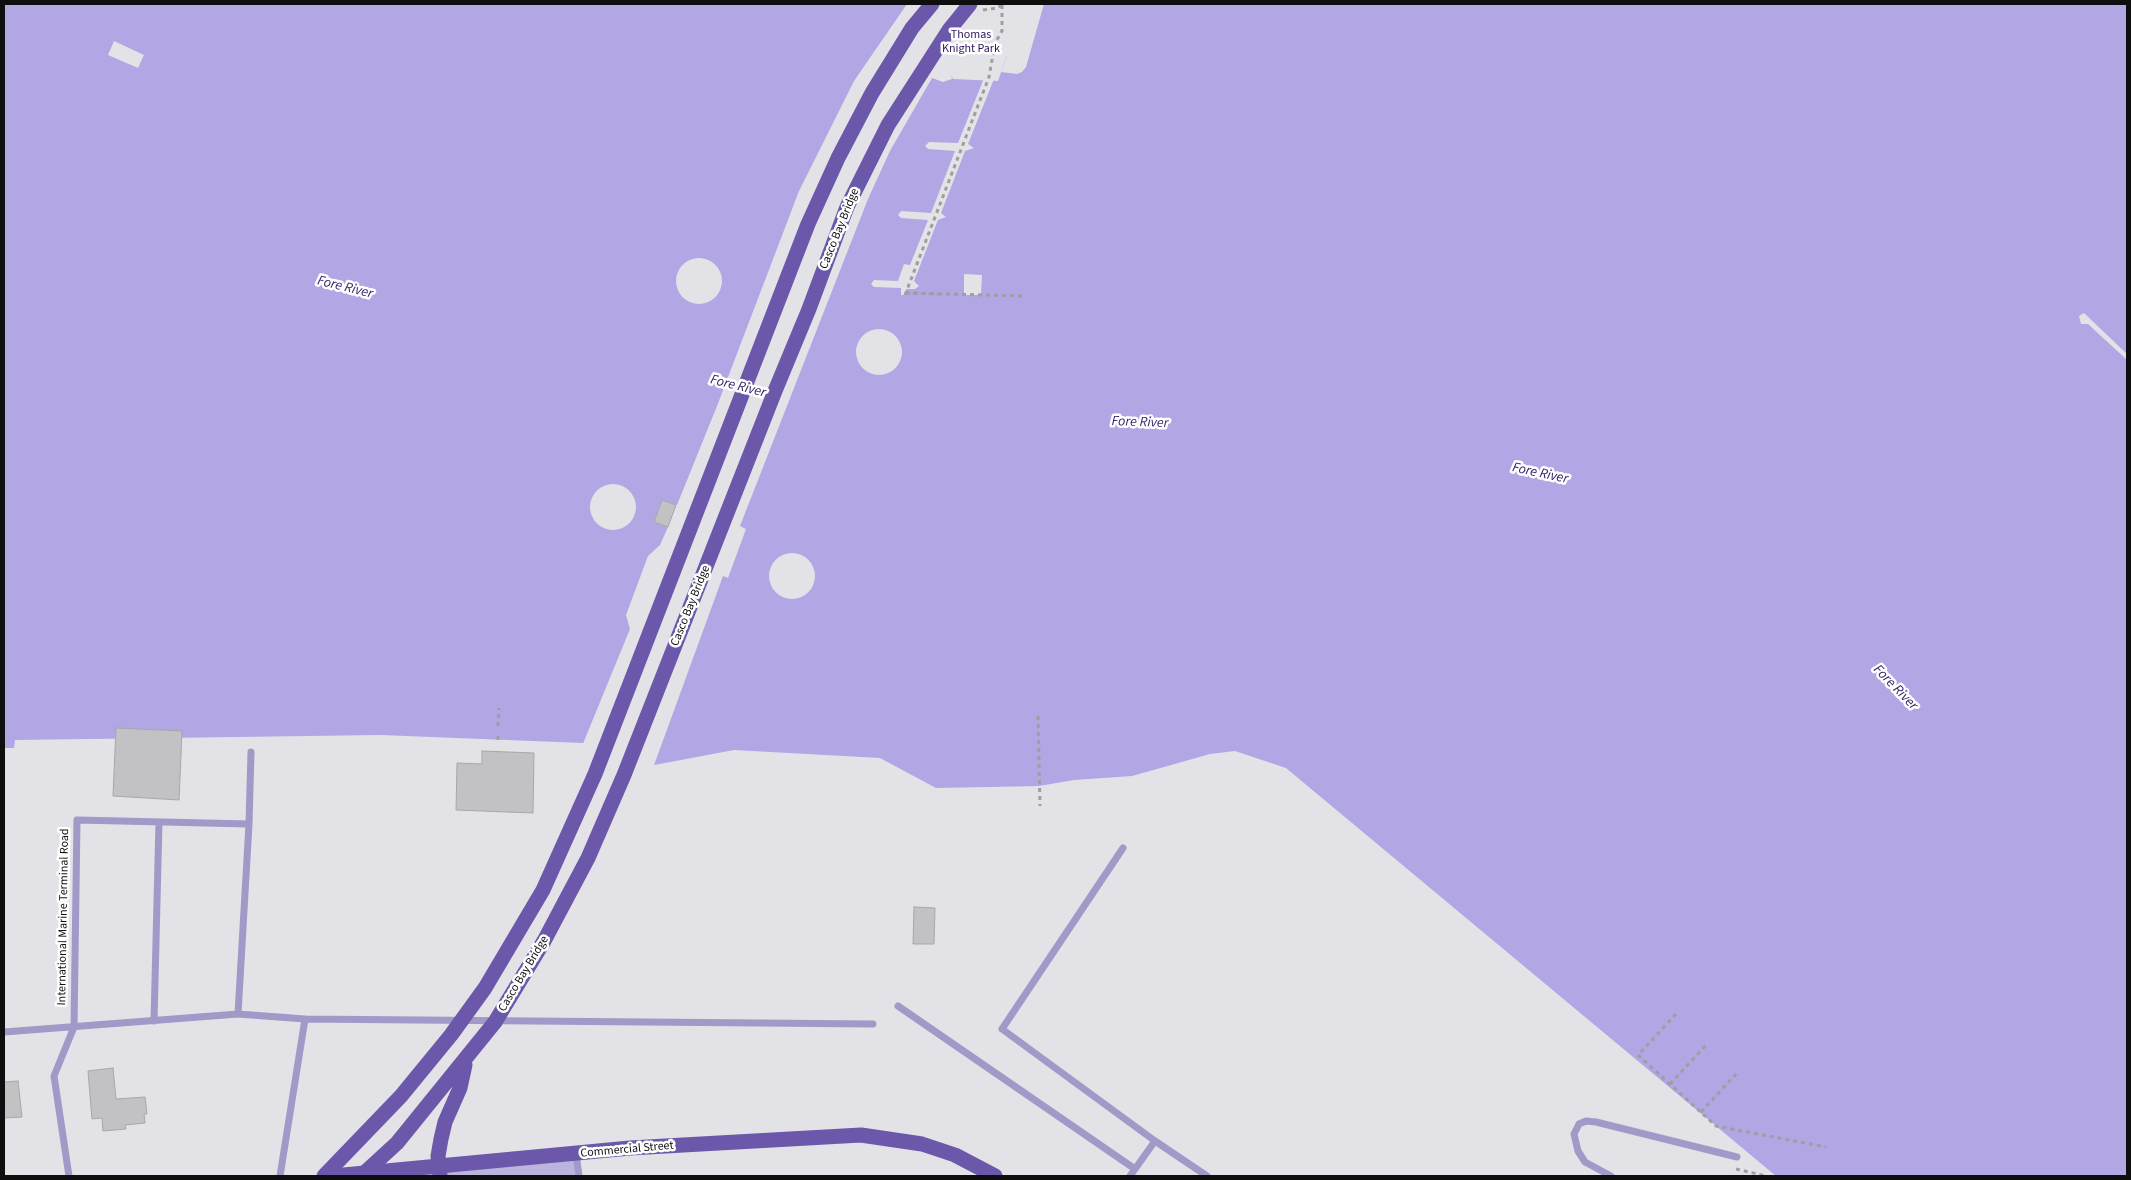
<!DOCTYPE html>
<html>
<head>
<meta charset="utf-8">
<style>
  body { margin:0 }
  #map { position:relative; width:2131px; height:1180px; overflow:hidden; background:#e3e2e6; font-family:"Source Sans 3",sans-serif }
  canvas { display:block }
  .frame { position:absolute; inset:0; border:5px solid #0e0e0f; pointer-events:none }
</style>
</head>
<body>
<div id="map">
<canvas width="2131" height="1180"></canvas>
<div class="frame"></div>
</div>
<script>
const ctx = document.querySelector('canvas').getContext('2d');
ctx.lineJoin = 'round';
function fillPath(path, color) { ctx.fillStyle = color; ctx.fill(path, 'evenodd'); }
const poly = rows => new Path2D(rows.map(r => 'M' + r).join(''));
function strokePath(path, color, width, dash) { ctx.strokeStyle = color; ctx.lineWidth = width; ctx.lineCap = dash ? 'butt' : 'round'; ctx.setLineDash(dash || []); ctx.stroke(path); }
function drawText(font, color, halo, rows, align = 'center') {
  ctx.font = font + ' "Source Sans 3",sans-serif'; ctx.lineWidth = 5; ctx.setLineDash([]); ctx.textBaseline = 'middle'; ctx.strokeStyle = halo; ctx.fillStyle = color; for (const [text, x, y, turn = 0] of rows) {
    ctx.save(); ctx.translate(x, y); ctx.rotate((+turn || 0) * Math.PI / 180); ctx.textAlign = isNaN(turn) ? turn : align; if (halo) ctx.strokeText(text, 0, 0); ctx.fillText(text, 0, 0); ctx.restore();
  }
}
fillPath(poly([
  [576,1154,579,1176,319,1176]
]), '#bbb4dd');
fillPath(poly([
  [4,4,911,4,872,55,951,75,953,79,998,81,1007,56,1011,58,1032,4,2127,4,2127,1176,1776,1176,1286,768,1235,751,1210,754,1132,776,1074,780,1039,786,936,788,880,758,734,750,654,765,583,743,381,735,15,740,14,748,4,748]
]), '#b2a6e5');
fillPath(poly([
  [907,4,914,4,876,54,951,73,952,79,943,82,932,78,890,151,868,199,740,526,746,529,728,578,723,576,653,768,582,746,630,629,626,615,648,556,660,545,668,527,654,522,662,500,677,505,717,406,799,191,854,81],
  [1029,4,1044,4,1026,67,1022,72,1017,74,1001,72,1007,57,1004,55,1010,55],
  [114,41,144,55,138,68,108,55],
  [984,78,994,79,968,144,974,148,965,151,941,213,946,217,938,220,914,281,919,286,915,289,906,289,905,295,901,295,901,288,874,287,871,284,874,280,898,281,904,264,910,265,928,220,901,218,898,215,901,211,931,213,955,151,928,149,925,146,929,142,958,143],
  '676 281a23 23 0 1 1 46 0a23 23 0 1 1-46 0Z',
  [964,274,982,275,981,295,964,295],
  [2084,313,2127,354,2127,360,2088,324,2081,324,2079,316],
  '856 352a23 23 0 1 1 46 0a23 23 0 1 1-46 0Z',
  '590 507a23 23 0 1 1 46 0a23 23 0 1 1-46 0Z',
  '769 576a23 23 0 1 1 46 0a23 23 0 1 1-46 0Z'
]), '#e3e2e6');
const building = poly([
  [662,500,676,505,668,527,654,522,662,500],
  [116,728,182,731,179,800,113,796,116,728],
  [482,751,534,753,533,813,456,810,457,763,482,764,482,751],
  [914,907,935,908,934,944,913,944,914,907],
  [113,1068,116,1099,145,1097,147,1114,144,1114,145,1123,125,1125,126,1129,103,1131,102,1118,92,1119,88,1071,113,1068],
  [18,1081,22,1117,4,1118,4,1082,18,1081]
]);
fillPath(building, '#c2c2c5');
strokePath(building, '#a7a6aa', 1);
strokePath(poly([
  [983,10,997,8,1003,4],
  [906,293,1025,296],
  [905,295,989,77,995,43,1002,31,1002,5],
  [1038,716,1040,806],
  [498,726,499,708],
  [498,740,498,734],
  [1676,1014,1638,1055,1716,1126,1826,1147],
  [1670,1084,1708,1043],
  [1701,1112,1739,1071],
  [1736,1169,1766,1176]
]), '#9f9ea1', 3, [4, 4]);
strokePath(poly([
  [249,824,251,752],
  [1123,848,1002,1029,1155,1141,1130,1176],
  [898,1006,1135,1169],
  [305,1019,873,1024],
  [154,1021,159,822],
  [4,1032,238,1014],
  [1155,1141,1207,1176],
  [576,1154,579,1176],
  [69,1176,54,1076,74,1027,77,820,249,824,238,1014,305,1019,280,1176],
  [1611,1176,1585,1162,1578,1151,1574,1134,1579,1124,1586,1121,1596,1122,1737,1157]
]), '#a199c7', 7);
strokePath(poly([
  [333,1176,630,1148,861,1135,922,1144,955,1155,995,1176]
]), '#6c58aa', 15);
strokePath(poly([
  [905,293,939,294]
]), '#9f9ea1', 3, [4, 4]);
strokePath(poly([
  [324,1176,401,1096,451,1035,485,988,543,890,595,774,808,224,838,158,872,93,912,28,932,4],
  [361,1176,397,1143,495,1022,544,941,588,858,624,775,775,391,809,309,847,207,888,125,949,30,970,4],
  [440,1176,438,1156,441,1139,445,1122,460,1088,465,1065]
]), '#6c58aa', 15);
drawText('12px', '#2f165e', '#fff', [
  ["Thomas",971,35],
  ["Knight Park",971,49]
]);
drawText('12px', '#0e0e0f', '#fff', [
  ["Casco Bay Bridge",840,229,-68],
  ["Casco Bay Bridge",691,606,-68],
  ["International Marine Terminal Road",64,917,-89],
  ["Casco Bay Bridge",524,974,-59],
  ["Commercial Street",627,1150,-5]
]);
drawText('italic 14px', '#341d65', '#fff', [
  ["Fore River",345,288,14],
  ["Fore River",738,387,14],
  ["Fore River",1140,423,2],
  ["Fore River",1540,474,12],
  ["Fore River",1895,688,46]
]);
</script>
</body>
</html>
